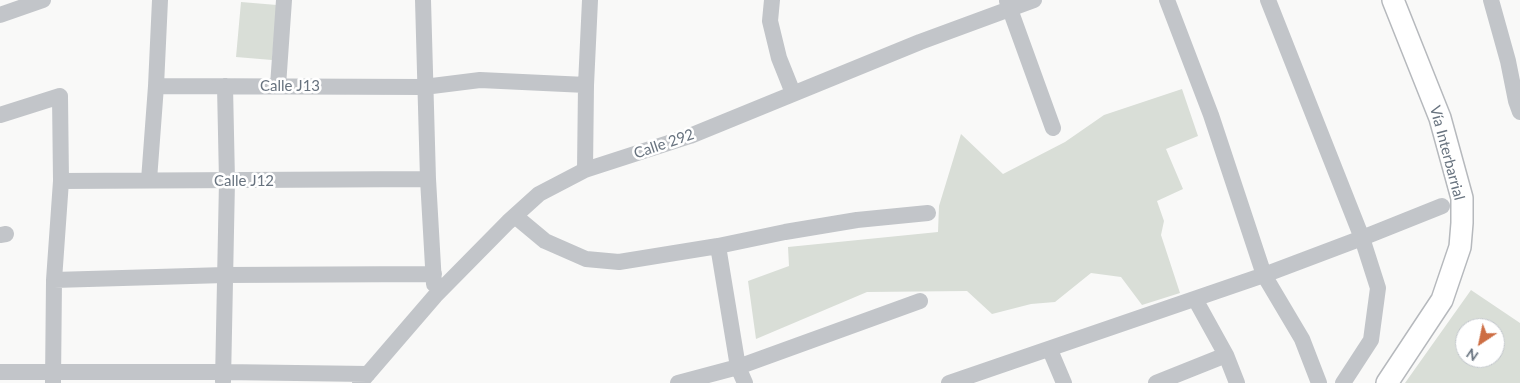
<!DOCTYPE html>
<html>
<head>
<meta charset="utf-8">
<style>
  body { margin:0 }
  #map { position:relative; width:1520px; height:383px; overflow:hidden; background:#f9f9f8; font-family:Lato,sans-serif }
  canvas { display:block }
  .north { position:absolute; left:1455px; top:318px; width:50px; height:50px; box-sizing:border-box; background:#fff; border:1px solid #c3c7cc; border-radius:50%; rotate:214deg; font-size:14px; font-weight:700; line-height:20px; text-align:center; color:#68737f }
  .north::after { content:''; display:block; margin:auto; width:18px; height:22px; background:#cd6e44; clip-path:polygon(50% 0,100% 100%,50% 72%,0 100%) }
</style>
</head>
<body>
<div id="map">
<canvas width="1520" height="383"></canvas>
<div class="north">N</div>
</div>
<script>
const ctx = document.querySelector('canvas').getContext('2d');
ctx.lineJoin = 'round';
function fillPath(path, color) { ctx.fillStyle = color; ctx.fill(path, 'evenodd'); }
const poly = rows => new Path2D(rows.map(r => 'M' + r).join(''));
function strokePath(path, color, width, dash) { ctx.strokeStyle = color; ctx.lineWidth = width; ctx.lineCap = dash ? 'butt' : 'round'; ctx.setLineDash(dash || []); ctx.stroke(path); }
function drawText(font, color, halo, rows, align = 'center') {
  ctx.font = font + ' Lato,sans-serif'; ctx.lineWidth = 5; ctx.setLineDash([]); ctx.textBaseline = 'middle'; ctx.strokeStyle = halo; ctx.fillStyle = color; for (const [text, x, y, turn = 0] of rows) {
    ctx.save(); ctx.translate(x, y); ctx.rotate((+turn || 0) * Math.PI / 180); ctx.textAlign = isNaN(turn) ? turn : align; if (halo) ctx.strokeText(text, 0, 0); ctx.fillText(text, 0, 0); ctx.restore();
  }
}
fillPath(poly([
  [241,2,277,5,272,60,236,57],
  [1182,89,1198,136,1166,149,1183,189,1157,201,1164,221,1161,235,1180,293,1142,305,1121,277,1091,273,1055,302,1031,304,992,314,967,291,867,292,756,339,748,281,789,266,788,247,938,232,939,206,961,134,1003,174,1065,142,1104,115],
  [1471,290,1520,323,1520,383,1405,383],
  [1465,328,1495,328,1495,358,1465,358]
]), '#d9ded7');
const major = poly([
  [1387,383,1442,300,1460,247,1462,223,1462,198,1440,118,1393,0]
]);
strokePath(major, '#b6b9bd', 24);
strokePath(poly([
  [423,0,428,179,434,284],
  [772,0,770,21,779,58,793,93],
  [1167,0,1211,115,1264,275,1302,339,1319,383],
  [1268,0,1362,238,1378,288,1371,340,1343,383],
  [1491,0,1508,61,1516,101,1520,112],
  [1007,1,1053,128],
  [0,15,43,0],
  [156,86,424,87,480,80,586,85],
  [278,86,284,0],
  [0,115,60,96,61,181,54,280,53,383],
  [585,170,586,85,590,0],
  [149,180,156,86,160,0],
  [61,181,428,179],
  [515,216,545,241,586,259,619,262,718,246,785,232,857,220,928,213],
  [0,235,6,234],
  [718,246,738,367,745,383],
  [54,280,225,275,434,274],
  [1195,299,1226,355,1237,383],
  [1050,350,1064,383],
  [0,372,224,372,368,374],
  [223,381,227,181,225,86],
  [360,383,435,296,508,222,539,194,585,170,690,136,920,42,1034,0],
  [678,383,738,367,920,301],
  [949,383,1264,275,1362,238,1442,206],
  [1156,383,1226,355]
]), '#c2c5c9', 16);
strokePath(major, '#fff', 21);
drawText('15px', '#68737f', '#fff', [
  ["Calle J13",290,86],
  ["Calle 292",664,144,-19],
  ["Vía Interbarrial",1447,153,75],
  ["Calle J12",244,181]
]);
</script>
</body>
</html>
